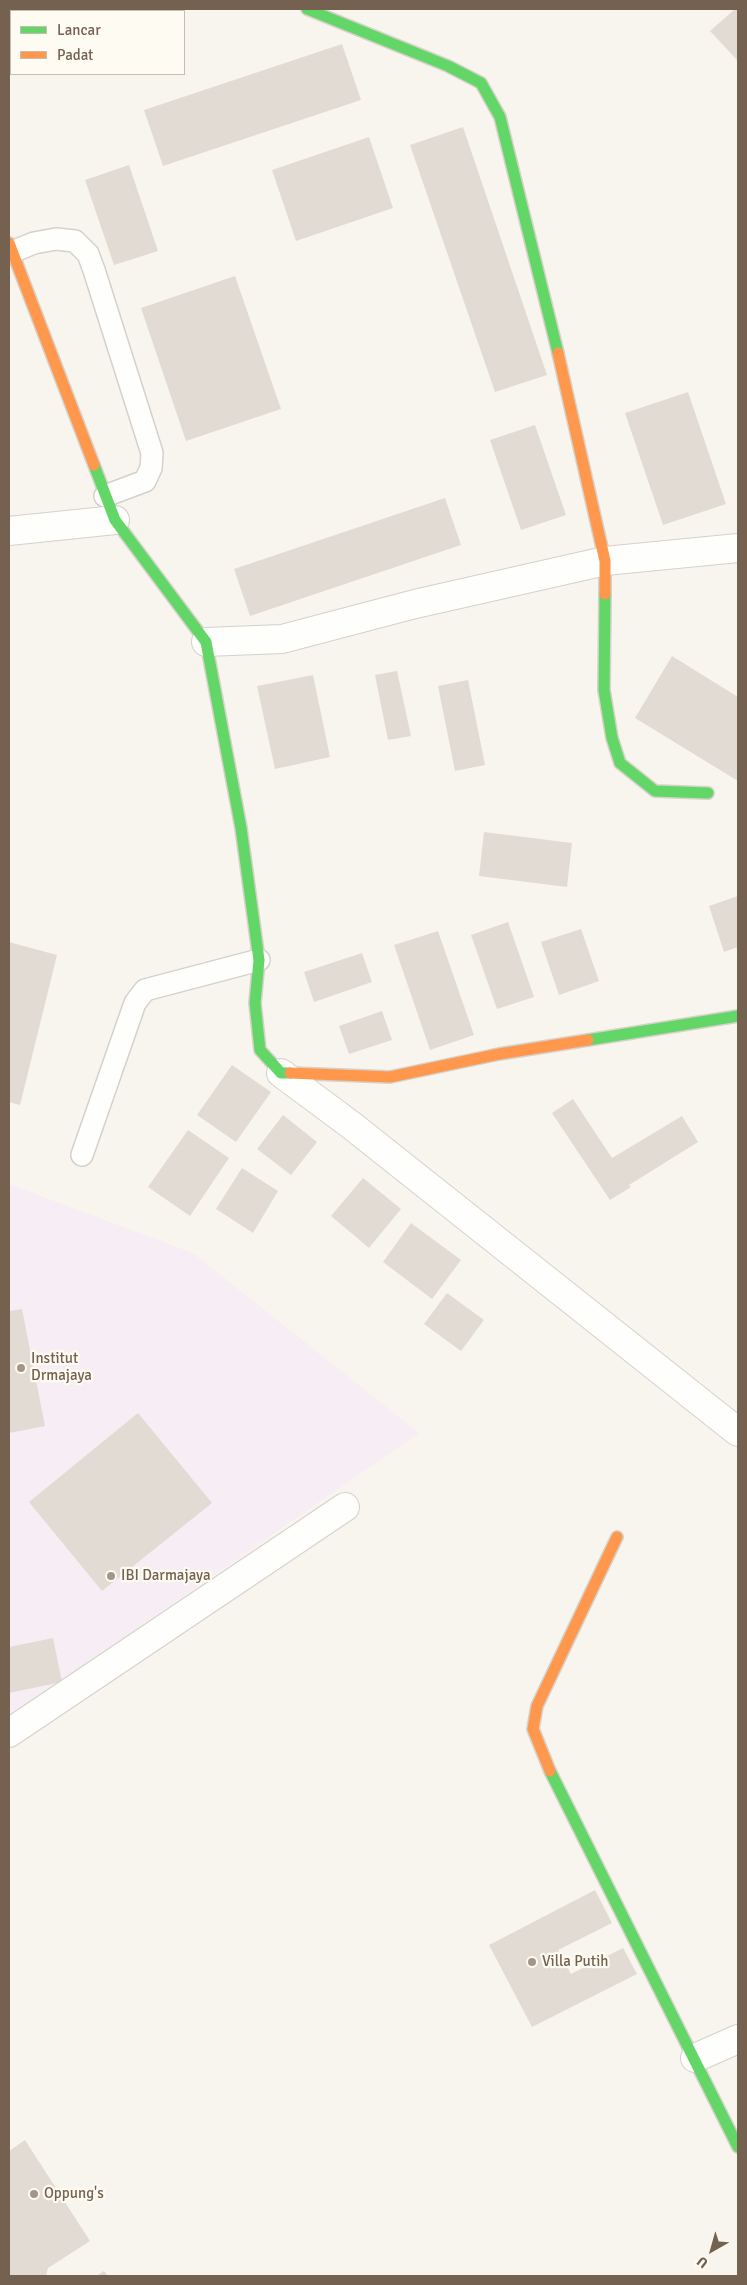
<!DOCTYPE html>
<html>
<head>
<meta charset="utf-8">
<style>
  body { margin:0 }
  #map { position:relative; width:747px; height:2285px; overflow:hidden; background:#f8f5ee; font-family:Signika,sans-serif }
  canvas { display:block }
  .frame { position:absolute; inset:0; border:10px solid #756150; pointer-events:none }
  .legend { position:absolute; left:10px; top:10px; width:175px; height:65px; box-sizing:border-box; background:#fefbf2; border:1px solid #c7bdb1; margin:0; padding:6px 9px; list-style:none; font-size:15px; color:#756150 }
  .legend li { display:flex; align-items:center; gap:10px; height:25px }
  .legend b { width:25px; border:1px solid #c7bdb1 }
  .north { position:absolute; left:687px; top:2225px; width:50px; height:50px; -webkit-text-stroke:4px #fefbf2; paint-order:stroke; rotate:218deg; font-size:14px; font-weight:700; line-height:20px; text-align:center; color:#756150 }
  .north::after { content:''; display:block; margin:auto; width:18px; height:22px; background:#756150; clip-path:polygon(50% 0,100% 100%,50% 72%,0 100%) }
</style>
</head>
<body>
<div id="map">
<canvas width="747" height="2285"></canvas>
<div class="frame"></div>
<ul class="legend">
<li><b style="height:6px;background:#63d668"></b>Lancar</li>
<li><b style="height:6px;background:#ff974d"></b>Padat</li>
</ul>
<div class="north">U</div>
</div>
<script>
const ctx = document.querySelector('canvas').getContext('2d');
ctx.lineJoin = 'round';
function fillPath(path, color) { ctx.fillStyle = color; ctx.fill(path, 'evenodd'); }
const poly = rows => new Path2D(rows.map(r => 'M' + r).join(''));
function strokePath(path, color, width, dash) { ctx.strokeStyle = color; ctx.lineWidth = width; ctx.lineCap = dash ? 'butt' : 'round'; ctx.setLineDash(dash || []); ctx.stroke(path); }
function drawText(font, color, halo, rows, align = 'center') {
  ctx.font = font + ' Signika,sans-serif'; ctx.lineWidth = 4.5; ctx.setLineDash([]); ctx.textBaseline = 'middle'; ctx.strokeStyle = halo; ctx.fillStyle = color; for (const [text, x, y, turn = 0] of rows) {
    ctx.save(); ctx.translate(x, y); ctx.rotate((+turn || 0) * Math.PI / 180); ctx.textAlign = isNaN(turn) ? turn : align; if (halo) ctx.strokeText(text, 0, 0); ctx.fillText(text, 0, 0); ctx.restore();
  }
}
fillPath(poly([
  [9,1184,193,1253,419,1433,9,1718]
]), '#f6eef4');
fillPath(poly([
  [735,9,738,9,738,61,710,31],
  [342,44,361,100,163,166,144,110],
  [463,127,547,375,495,392,410,145],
  [369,137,393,208,296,241,272,170],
  [129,165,158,251,114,265,85,180],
  [235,276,281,409,186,441,141,308],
  [688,392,726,504,663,525,625,413],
  [535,425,566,515,521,530,490,440],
  [445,498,461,545,250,616,234,569],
  [672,656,738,697,738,781,635,718],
  [397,671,411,736,388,740,375,675],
  [313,675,330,757,275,769,257,686],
  [468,680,485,765,455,771,438,686],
  [484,832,572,843,567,887,479,876],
  [738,896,738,947,724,952,709,906],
  [508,922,534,997,497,1009,471,935],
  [581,929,599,981,559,995,541,942],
  [438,931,474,1035,430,1050,394,945],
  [9,942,57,955,20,1105,9,1102],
  [362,953,372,982,314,1002,304,972],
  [382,1011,392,1040,349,1054,339,1026],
  [232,1065,271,1092,236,1142,197,1115],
  [573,1099,612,1158,682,1116,698,1142,629,1185,631,1187,610,1200,552,1113],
  [283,1115,317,1142,291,1175,257,1149],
  [188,1130,229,1158,190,1216,148,1187],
  [242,1168,278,1191,253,1233,216,1209],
  [363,1178,401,1209,369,1248,331,1216],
  [411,1223,461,1260,432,1299,383,1262],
  [447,1293,484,1320,461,1351,424,1324],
  [22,1309,45,1426,9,1433,9,1311],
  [138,1413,212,1503,102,1591,29,1502],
  [53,1638,62,1682,9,1693,9,1647],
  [595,1890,612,1923,558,1950,571,1974,623,1948,637,1974,532,2027,489,1945],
  [25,2140,90,2241,48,2268,46,2276,9,2276,9,2151],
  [104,2271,108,2276,96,2276]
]), '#e2dbd4');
const lane = poly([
  [12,252,34,243,56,239,75,241,88,254,94,270,152,453,151,468,145,481,105,496],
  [82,1155,135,1003,145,990,259,960]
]);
const street = poly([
  [9,531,115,520],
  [206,642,282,639,415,604,605,561,738,548],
  [281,1073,351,1125,738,1432],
  [9,1733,345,1507],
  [695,2058,738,2039]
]);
const fast = poly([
  [307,9,448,66,481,83,500,117,558,353],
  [94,465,115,520,206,642,241,828,259,960,255,1003,260,1050,281,1073,290,1073],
  [605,594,604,690,612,738,620,763,655,791,708,793],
  [588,1040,738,1016],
  [550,1771,738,2147]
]);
const slow = poly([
  [9,243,94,465],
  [558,353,605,561,605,594],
  [290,1073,390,1077,499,1054,588,1040],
  [550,1771,533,1729,537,1706,617,1537]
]);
strokePath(lane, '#d5d1ca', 24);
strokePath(street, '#d5d1ca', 30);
strokePath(fast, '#d6d1c9', 14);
strokePath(slow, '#d6d1c9', 14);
strokePath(lane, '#fefefc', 21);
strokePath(street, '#fefefc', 28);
strokePath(fast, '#63d668', 11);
strokePath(slow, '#ff974d', 11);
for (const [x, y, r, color] of [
  [21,1368,5,"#a39587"],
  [111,1576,5,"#a39587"],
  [532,1962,5,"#a39587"],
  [34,2194,5,"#a39587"]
]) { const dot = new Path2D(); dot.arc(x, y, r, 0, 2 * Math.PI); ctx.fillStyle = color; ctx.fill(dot); strokePath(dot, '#fefbf2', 2); }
drawText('15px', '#756150', '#fefbf2', [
  ["Institut",31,1359],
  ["Drmajaya",31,1376],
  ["IBI Darmajaya",121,1576],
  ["Villa Putih",542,1962],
  ["Oppung's",44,2194]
], 'left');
</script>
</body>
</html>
